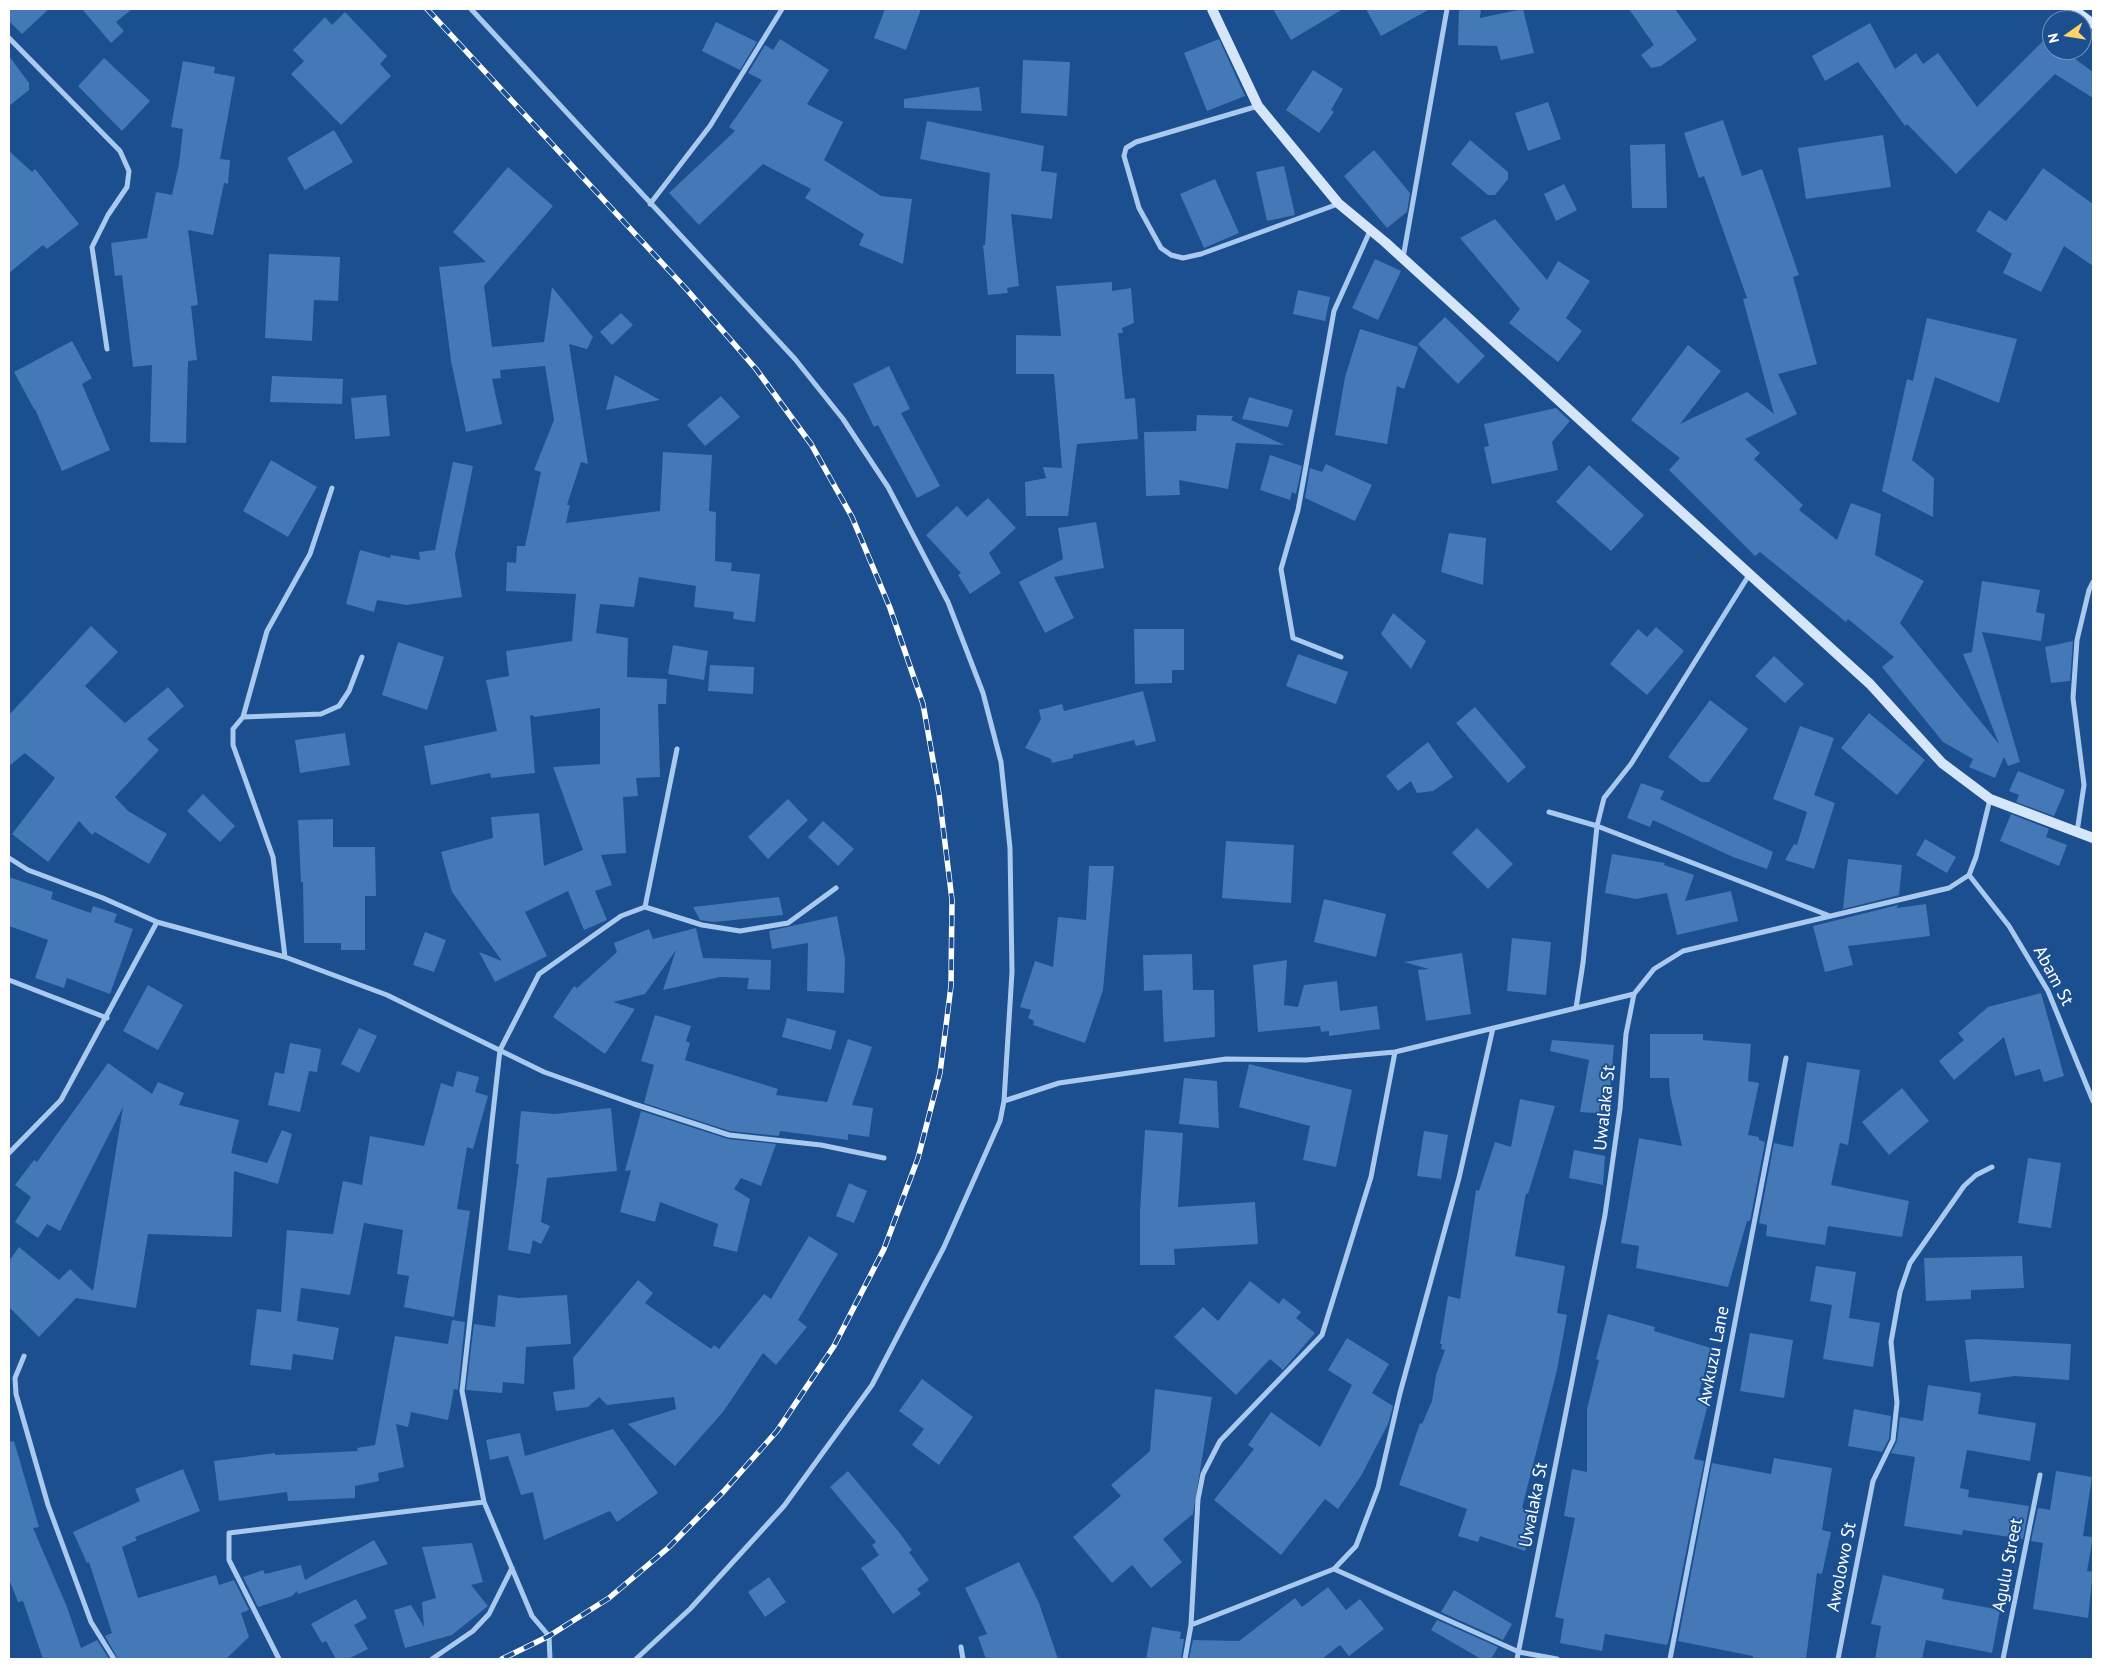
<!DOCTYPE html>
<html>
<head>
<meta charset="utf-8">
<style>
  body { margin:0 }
  #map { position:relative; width:2102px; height:1668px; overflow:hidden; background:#1b4f8f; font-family:"PT Sans",sans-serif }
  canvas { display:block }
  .frame { position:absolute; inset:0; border:10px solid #fff; pointer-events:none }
  .north { position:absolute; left:2042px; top:10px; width:50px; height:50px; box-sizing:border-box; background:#1b4f8f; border:1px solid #7695bc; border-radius:50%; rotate:257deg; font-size:14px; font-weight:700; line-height:20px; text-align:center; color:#fff }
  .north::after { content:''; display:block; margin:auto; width:18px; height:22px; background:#ffd166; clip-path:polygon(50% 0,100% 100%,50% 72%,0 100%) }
</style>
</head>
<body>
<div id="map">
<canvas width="2102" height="1668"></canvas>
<div class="frame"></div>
<div class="north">N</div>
</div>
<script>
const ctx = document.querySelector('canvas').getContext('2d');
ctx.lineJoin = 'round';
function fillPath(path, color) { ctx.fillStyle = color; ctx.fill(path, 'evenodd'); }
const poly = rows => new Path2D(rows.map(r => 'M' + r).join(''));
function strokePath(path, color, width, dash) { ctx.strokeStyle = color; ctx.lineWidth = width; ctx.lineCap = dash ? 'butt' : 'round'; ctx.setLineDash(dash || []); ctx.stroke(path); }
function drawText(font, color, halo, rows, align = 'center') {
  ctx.font = font + ' "PT Sans",sans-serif'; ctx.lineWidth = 4; ctx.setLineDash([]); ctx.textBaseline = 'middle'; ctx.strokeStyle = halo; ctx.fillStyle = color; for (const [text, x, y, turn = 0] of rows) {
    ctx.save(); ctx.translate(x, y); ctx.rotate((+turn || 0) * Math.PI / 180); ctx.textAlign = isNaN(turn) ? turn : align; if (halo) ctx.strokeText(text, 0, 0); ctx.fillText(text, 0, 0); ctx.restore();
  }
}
fillPath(poly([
  [9,9,49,9,22,34,9,21],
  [82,9,132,9,116,22,124,31,111,43],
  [885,9,921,9,906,50,874,38],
  [1273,9,1343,9,1291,40],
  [1366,9,1430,9,1381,36],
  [1459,9,1481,9,1480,18,1523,9,1534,53,1501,60,1497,46,1458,45],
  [1629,9,1675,9,1697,40,1661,66,1651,68,1641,55,1654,45],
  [345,12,387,56,380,64,391,76,341,125,291,74,304,61,293,50,325,17,332,25],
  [716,22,757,42,740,70,702,51],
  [1870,23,1895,69,1916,53,1923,64,1938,53,1977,107,2046,38,2052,42,2052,50,2063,50,2093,72,2093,98,2055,74,1956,174,1907,124,1905,126,1858,62,1825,81,1812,56],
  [780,39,829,70,807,104,843,122,824,160,881,196,912,199,903,264,859,245,864,234,805,198,811,189,763,164,699,225,669,193,735,131,729,127,762,80,748,73,765,45,773,50],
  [1219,39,1245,96,1207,111,1184,53],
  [9,56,29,83,29,90,9,106],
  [104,58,150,101,122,131,78,86],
  [1023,60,1070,62,1067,116,1021,113],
  [183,61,215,67,214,73,235,77,220,159,230,160,228,184,224,183,213,235,188,230,198,305,191,306,197,360,188,361,186,443,150,442,152,365,133,367,122,275,115,276,111,243,147,238,156,192,172,195,179,164,183,129,171,127],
  [1313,70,1343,89,1331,110,1334,112,1319,133,1286,110],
  [979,87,982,111,904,108,904,99],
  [1548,102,1561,139,1528,151,1515,113],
  [1723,120,1742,176,1762,169,1799,275,1793,277,1817,364,1778,374,1797,414,1745,439,1760,453,1754,459,1803,505,1799,510,1837,540,1851,503,1881,514,1875,555,1924,581,1900,623,1999,744,1963,654,1972,652,1982,581,2040,590,2036,612,2045,614,2041,641,1982,632,2020,762,2008,766,2004,757,1995,778,1969,767,1973,759,1943,742,1882,667,1894,657,1848,619,1846,622,1760,552,1755,556,1669,470,1680,458,1631,420,1688,345,1721,371,1680,424,1747,392,1774,414,1743,299,1747,298,1704,176,1699,178,1684,133],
  [927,121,1044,146,1041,171,1057,173,1052,219,1011,214,1019,286,1007,288,1008,293,988,295,983,245,985,245,990,173,920,159],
  [334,130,353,162,305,190,287,158],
  [1883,135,1891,187,1806,199,1798,148],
  [1470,140,1508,172,1508,179,1495,195,1488,195,1451,164],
  [1665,144,1667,208,1632,208,1630,145],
  [1374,150,1410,193,1407,212,1387,228,1344,176],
  [9,151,32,172,35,169,79,224,47,249,43,245,9,273],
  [1284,166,1295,215,1267,221,1256,172],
  [508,167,553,206,484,286,492,347,544,342,552,287,593,337,587,349,569,344,588,464,581,462,567,505,570,505,566,523,660,511,663,452,712,455,709,511,716,512,715,561,732,563,731,571,760,574,755,622,733,619,734,612,694,607,696,586,639,577,634,607,600,604,596,633,628,638,627,677,667,679,666,704,658,704,660,777,636,778,638,796,623,797,626,853,601,855,612,885,595,891,607,920,584,930,568,891,525,912,547,956,495,982,479,952,502,961,452,892,441,852,493,838,491,817,539,813,544,866,583,850,553,767,600,764,600,708,534,717,533,715,530,716,535,773,491,778,490,773,431,785,424,746,497,731,486,680,509,676,506,651,572,641,576,594,506,591,507,562,516,563,517,546,525,546,541,472,534,470,554,420,545,366,500,370,501,378,492,379,502,424,466,432,451,361,439,267,486,262,453,232],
  [2043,168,2093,204,2093,266,2064,246,2041,292,2003,273,2012,254,1976,231,1989,210,2006,221],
  [1215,179,1239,233,1204,248,1180,194],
  [1564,184,1577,210,1556,221,1544,194],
  [1495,219,1547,280,1558,261,1590,281,1566,318,1582,331,1558,362,1509,323,1520,309,1460,238],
  [269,254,340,257,338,301,314,300,312,341,265,338],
  [1375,259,1401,271,1378,320,1352,308],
  [1112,282,1112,291,1131,288,1134,323,1122,328,1123,333,1118,333,1125,399,1135,398,1138,439,1077,444,1068,516,1026,516,1025,482,1046,478,1043,467,1062,468,1054,374,1016,374,1016,335,1061,336,1056,286],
  [1298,290,1330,297,1325,321,1293,314],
  [621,313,633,325,612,345,600,332],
  [1445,317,1485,356,1458,384,1418,344],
  [1927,318,2017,339,1999,403,1935,377,1912,460,1934,478,1933,517,1882,491,1907,379,1913,381],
  [1360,329,1418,347,1404,389,1397,386,1387,444,1335,435,1345,377],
  [72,341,92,378,82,384,110,450,62,471,35,409,34,409,14,372],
  [889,366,910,409,901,413,940,486,917,498,878,425,874,427,853,384],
  [615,375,660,400,606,410],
  [272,376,343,379,342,404,270,402],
  [386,395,390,436,355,439,351,398],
  [721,396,740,417,705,446,687,425],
  [1249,397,1293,410,1288,427,1242,419],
  [1556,408,1570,421,1552,442,1558,470,1492,484,1484,447,1489,446,1484,424],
  [1197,415,1233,416,1231,420,1284,445,1236,443,1228,489,1179,480,1180,495,1146,496,1144,432,1196,431],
  [1270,455,1302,466,1296,494,1292,492,1290,500,1260,490],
  [271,460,317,487,288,537,243,511],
  [453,462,473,466,455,554,462,597,407,605,377,600,374,612,346,604,360,550,390,558,391,555,420,560,419,552,435,550],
  [1326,464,1372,485,1355,521,1305,498,1310,468,1322,472],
  [1589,465,1644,515,1611,551,1556,502],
  [988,498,1016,528,989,553,1001,573,970,594,958,575,961,573,926,535,957,506,967,517],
  [1096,522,1104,568,1054,577,1074,618,1045,633,1019,582,1063,559,1058,528],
  [1449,533,1486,538,1483,585,1441,572],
  [1393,613,1426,641,1411,669,1381,634],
  [91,626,118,652,85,686,125,723,168,687,184,706,147,739,159,750,115,797,128,811,167,834,149,864,95,832,92,835,79,821,48,862,12,834,55,778,25,753,9,766,9,715],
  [1656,627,1684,651,1647,695,1610,664,1638,629,1647,637],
  [1134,629,1184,629,1184,670,1172,670,1172,683,1135,684],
  [2073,641,2070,681,2051,683,2045,647],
  [398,642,444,657,427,710,382,695],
  [673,645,708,651,704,680,668,674],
  [1298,654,1348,672,1336,704,1286,686],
  [1774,656,1804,684,1785,703,1755,676],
  [710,665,754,667,753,694,708,691],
  [1143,691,1156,741,1136,746,1134,740,1073,755,1073,758,1052,763,1051,759,1025,748,1041,719,1039,710,1062,704,1064,711],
  [1710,700,1748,729,1709,782,1701,782,1668,757],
  [1475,707,1526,767,1508,783,1456,723],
  [1869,713,1925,760,1897,795,1841,748],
  [1800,726,1834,738,1814,795,1835,803,1814,869,1785,860,1794,844,1797,845,1807,812,1773,799],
  [345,733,350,765,300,773,295,740],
  [1428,742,1453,777,1433,791,1417,793,1411,781,1398,791,1386,776],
  [2018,771,2065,790,2054,816,2016,802,2019,795,2009,791],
  [1641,783,1664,791,1660,799,1773,852,1767,869,1733,857,1653,820,1650,827,1627,818],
  [203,794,235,826,220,842,187,811],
  [788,799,808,820,768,859,748,837],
  [2011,814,2049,829,2046,837,2067,845,2059,866,2000,841],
  [333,819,333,847,375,847,376,896,365,896,365,950,341,950,341,943,304,943,303,882,301,882,298,820],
  [823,821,854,849,838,866,808,837],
  [1477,828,1513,864,1488,889,1452,853],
  [1925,839,1956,857,1947,873,1916,855],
  [1226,841,1294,845,1291,903,1222,898],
  [1612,854,1665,863,1664,865,1694,875,1685,901,1731,891,1738,921,1677,935,1667,893,1636,899,1605,893],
  [1848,859,1902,865,1899,895,1843,909],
  [1089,866,1114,866,1103,990,1085,1043,1033,1025,1034,1021,1028,1018,1031,1010,1020,1007,1035,961,1053,967,1058,917,1086,920],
  [9,877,53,892,51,899,91,913,93,906,117,914,114,922,133,929,110,994,67,978,64,988,35,978,48,940,9,926],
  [779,897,783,915,714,922,700,920,693,907],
  [1324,899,1386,914,1376,957,1314,942],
  [1926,904,1930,936,1848,946,1853,965,1825,972,1813,926,1898,905,1897,908],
  [837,916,845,959,844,993,807,991,808,943,772,949,769,931],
  [696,928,703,958,771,960,770,990,747,989,749,978,720,977,663,990,676,950,645,994,613,1002,635,1009,605,1054,553,1017,574,986,577,988,617,952,614,943,649,929,653,939],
  [425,932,446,940,434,972,413,965],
  [1512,938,1551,942,1546,995,1507,991],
  [1462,953,1471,1014,1426,1021,1418,970,1429,969,1404,962],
  [1192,954,1193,990,1214,990,1215,1037,1164,1042,1162,990,1144,991,1143,955],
  [1287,960,1284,1005,1298,1007,1304,985,1337,981,1340,1011,1377,1006,1380,1029,1329,1036,1329,1031,1321,1032,1320,1026,1258,1032,1253,965],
  [148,985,183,1005,158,1050,123,1031],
  [2041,993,2064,1076,2044,1082,2040,1069,2015,1076,2004,1037,1954,1080,1939,1061,1964,1040,1958,1033,1988,1007],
  [655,1015,691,1026,686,1041,690,1043,685,1060,778,1089,776,1095,827,1102,848,1039,872,1047,852,1105,873,1108,869,1137,848,1134,848,1140,780,1131,779,1136,730,1131,644,1103,654,1065,641,1061],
  [787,1018,836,1031,831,1050,782,1037],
  [359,1028,377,1036,359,1073,341,1064],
  [1650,1034,1703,1034,1703,1040,1751,1044,1748,1081,1759,1083,1748,1135,1759,1137,1759,1140,1765,1142,1750,1221,1747,1221,1728,1287,1636,1268,1639,1246,1621,1243,1639,1138,1682,1146,1670,1094,1669,1078,1650,1078],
  [1552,1040,1614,1045,1608,1114,1580,1112,1589,1060,1550,1051],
  [290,1043,321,1049,317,1072,309,1071,300,1112,268,1105,275,1072,284,1074],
  [1807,1062,1860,1070,1848,1145,1840,1143,1831,1185,1909,1201,1902,1237,1828,1226,1825,1245,1766,1236,1767,1225,1759,1223,1774,1143,1793,1147],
  [108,1063,152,1094,158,1082,184,1093,179,1105,239,1120,231,1153,267,1163,282,1130,292,1134,278,1184,234,1171,232,1237,148,1234,136,1308,76,1298,39,1337,9,1307,9,1261,19,1247,59,1280,70,1269,93,1291,123,1107,60,1231,47,1224,38,1238,15,1222,31,1197,15,1185,34,1160,37,1162],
  [1249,1064,1352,1090,1336,1167,1303,1160,1310,1126,1239,1107],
  [457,1071,479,1077,475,1092,488,1096,473,1149,467,1147,457,1209,470,1211,454,1317,404,1307,409,1276,397,1274,403,1230,364,1223,350,1295,301,1288,297,1321,339,1328,333,1360,293,1354,291,1370,250,1365,257,1309,281,1312,287,1230,333,1234,343,1181,362,1185,370,1136,424,1146,441,1083,453,1087],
  [1184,1078,1217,1081,1219,1128,1179,1124],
  [1902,1088,1929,1121,1889,1155,1862,1122],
  [1520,1099,1555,1106,1528,1194,1526,1193,1515,1256,1565,1266,1557,1313,1567,1315,1557,1370,1522,1508,1538,1513,1525,1551,1480,1536,1478,1542,1458,1536,1467,1509,1399,1485,1420,1423,1422,1424,1432,1401,1436,1375,1445,1350,1441,1349,1442,1344,1440,1344,1448,1296,1460,1299,1476,1190,1479,1191,1495,1142,1511,1147],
  [611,1108,617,1171,547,1178,541,1222,550,1226,541,1244,533,1240,530,1254,508,1250,519,1164,516,1164,521,1111,554,1114],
  [641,1111,728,1139,776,1144,761,1186,741,1178,734,1189,750,1199,737,1252,713,1246,718,1224,660,1202,655,1222,620,1212,631,1170,625,1171],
  [1145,1130,1183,1133,1178,1207,1255,1202,1258,1244,1174,1249,1175,1265,1140,1265,1140,1211],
  [1424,1131,1448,1135,1441,1179,1417,1176],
  [1574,1150,1605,1156,1603,1185,1569,1178],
  [2028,1158,2061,1163,2051,1228,2018,1223],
  [849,1183,867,1191,854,1223,836,1216],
  [809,1236,838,1254,798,1320,807,1327,776,1365,763,1353,723,1412,675,1466,628,1424,676,1409,674,1397,607,1405,599,1397,588,1407,556,1411,553,1392,575,1389,573,1358,638,1280,653,1293,645,1303,711,1349,714,1345,719,1349,764,1294,771,1299],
  [2022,1256,2024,1288,1971,1290,1971,1299,1926,1301,1924,1258],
  [1816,1266,1856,1272,1849,1318,1880,1323,1873,1367,1823,1359,1832,1305,1810,1301],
  [1250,1281,1279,1304,1283,1298,1301,1312,1296,1318,1315,1333,1283,1370,1270,1359,1236,1395,1174,1337,1203,1307,1218,1321],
  [498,1295,518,1298,567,1295,571,1344,526,1347,524,1384,503,1382,502,1393,466,1390,474,1324,495,1327],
  [1608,1314,1655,1327,1654,1331,1711,1348,1699,1393,1710,1396,1694,1459,1704,1461,1669,1639,1667,1645,1605,1634,1602,1651,1560,1643,1564,1619,1555,1617,1575,1518,1564,1516,1572,1469,1587,1472,1587,1409,1599,1360,1596,1359],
  [452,1320,465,1322,458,1390,454,1389,448,1420,411,1412,408,1427,396,1424,404,1467,378,1473,379,1481,355,1486,355,1498,288,1501,287,1492,219,1501,214,1461,275,1453,275,1455,358,1451,357,1448,375,1445,395,1336,448,1344],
  [1750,1333,1793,1340,1784,1398,1740,1391],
  [1347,1338,1389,1364,1372,1393,1393,1406,1388,1424,1361,1476,1338,1509,1325,1499,1281,1555,1214,1500,1254,1449,1248,1445,1271,1412,1320,1447,1352,1385,1328,1370],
  [1976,1339,2071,1344,2069,1380,2015,1376,1970,1382,1965,1340],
  [922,1379,973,1417,939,1465,912,1445,924,1429,899,1411],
  [1928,1385,1981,1393,1978,1414,2036,1423,2030,1461,1967,1450,1960,1488,1969,1490,1968,1497,2029,1506,2023,1539,1963,1530,1962,1535,1904,1526,1915,1457,1891,1453,1897,1441,1900,1417,1923,1421],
  [1155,1389,1212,1397,1193,1514,1163,1539,1182,1562,1151,1588,1132,1565,1112,1583,1073,1537,1121,1496,1111,1485,1150,1451],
  [1854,1409,1891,1416,1889,1439,1882,1452,1848,1446],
  [613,1429,658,1493,617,1522,610,1511,544,1540,533,1492,521,1495,508,1456,490,1460,486,1440,520,1433,525,1456],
  [14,1441,39,1527,33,1528,67,1607,81,1648,97,1640,109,1659,43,1659,23,1601,18,1602,9,1579,9,1442],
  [1774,1458,1832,1468,1822,1530,1831,1532,1822,1574,1817,1573,1806,1659,1753,1659,1753,1656,1678,1641,1712,1463,1771,1474],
  [183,1469,200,1511,135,1537,137,1540,122,1547,138,1598,216,1575,219,1585,234,1580,249,1610,241,1613,249,1637,226,1659,118,1659,105,1636,112,1633,89,1562,87,1563,73,1532,140,1501,135,1489],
  [848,1471,899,1532,912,1550,909,1552,929,1580,917,1589,921,1594,893,1614,861,1568,879,1555,872,1545,876,1542,830,1487],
  [2056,1471,2092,1477,2083,1536,2093,1537,2087,1571,2093,1572,2088,1618,2033,1609,2043,1543,2031,1541,2038,1508,2050,1510],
  [374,1540,388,1564,298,1594,297,1591,292,1596,258,1607,243,1577,263,1570,265,1574,301,1565,305,1580],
  [472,1543,483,1582,471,1585,488,1606,452,1635,405,1648,394,1610,411,1605,424,1627,422,1602,436,1598,422,1547],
  [1019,1562,1039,1603,1058,1659,986,1659,978,1637,987,1634,965,1588],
  [1883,1575,1944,1589,1942,1599,2000,1610,1992,1653,1926,1640,1922,1659,1875,1659,1881,1626,1871,1624],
  [769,1577,786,1602,765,1617,748,1592],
  [1328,1587,1346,1610,1360,1599,1384,1629,1349,1656,1340,1645,1322,1659,1189,1659,1193,1640,1239,1641,1295,1598,1302,1607],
  [1454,1590,1512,1624,1503,1640,1441,1612],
  [356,1599,367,1618,354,1625,368,1649,348,1659,336,1659,326,1641,322,1643,311,1624],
  [1437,1620,1498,1647,1491,1659,1481,1659,1431,1630],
  [1152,1627,1181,1632,1180,1639,1184,1639,1181,1659,1146,1659]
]), '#4478b7');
strokePath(poly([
  [471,9,795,359,843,419,888,487,948,602,983,693,1001,762,1010,848,1012,972,1004,1101],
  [9,38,120,151,129,171,127,187,108,215,92,247,107,349],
  [1258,106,1136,142,1126,148,1124,156,1139,208,1161,248,1171,255,1183,258,1201,254,1338,204],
  [650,204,710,126,782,9],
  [1403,258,1447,9],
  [1341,657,1293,638,1281,569,1298,510,1334,311,1370,231],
  [243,717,267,631,310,554,332,488],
  [1549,812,1597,826,1830,916],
  [2077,832,2084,785,2073,698,2077,640,2089,590,2093,582],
  [9,858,28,870,103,898,157,922,285,957,387,995,544,1072,634,1104,729,1135,821,1145,884,1158],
  [1969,875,2009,926,2048,991,2093,1101],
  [645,907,677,749],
  [285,957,273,857,233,745,233,729,243,717,321,714,339,706,349,691,362,657],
  [9,980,107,1018],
  [1576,1008,1583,963,1597,826,1604,798,1631,764,1749,575],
  [9,1153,61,1100,157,922],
  [24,1356,15,1378,16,1394,48,1505,91,1622,114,1659],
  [1334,1569,1356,1546,1378,1488,1400,1393,1459,1178,1493,1028],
  [1191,1625,1334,1569,1519,1652,1557,1659],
  [961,1647,963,1659],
  [279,1659,229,1560,229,1533,484,1502],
  [432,1659,473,1631,489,1614,512,1568],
  [550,1659,549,1636,532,1616,484,1502,462,1391,500,1050,539,974,621,916,645,907,702,925,740,931,788,923,836,888],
  [636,1659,690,1609,784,1506,872,1385,944,1247,1000,1121,1004,1101,1059,1083,1226,1059,1306,1060,1395,1052,1634,994],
  [1185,1659,1191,1625,1198,1499,1203,1474,1220,1441,1322,1335,1371,1177,1395,1052],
  [1517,1659,1605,1215,1620,1109,1626,1034,1634,994,1654,969,1683,951,1949,888,1969,875,1976,857,1990,799],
  [1670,1659,1786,1058],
  [1838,1659,1873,1481,1893,1440,1897,1403,1891,1342,1900,1292,1910,1263,1964,1186,1976,1175,1992,1167],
  [2003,1659,2040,1475]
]), '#a9c9ee', 5);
strokePath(poly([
  [1212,9,1258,106,1338,203,1385,242,1870,684,1942,763,1990,799,2093,838],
  [2073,9,2093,24]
]), '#d6e6fa', 10);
const rail = poly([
  [427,9,688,291,756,369,811,444,852,517,890,608,923,704,939,794,952,900,951,986,940,1073,918,1158,884,1249,834,1346,777,1431,724,1491,668,1548,609,1598,549,1636,502,1659]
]);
strokePath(rail, '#fff', 5.5);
strokePath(rail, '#1b4f8f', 4, [11]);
drawText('18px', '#fff', '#1b4f8f', [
  ["Abam St",2053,976,62],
  ["Uwalaka St",1605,1108,-84],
  ["Awkuzu Lane",1714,1356,-79],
  ["Uwalaka St",1534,1505,-79],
  ["Agulu Street",2008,1565,-79],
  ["Awolowo St",1842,1567,-79]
]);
</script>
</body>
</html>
